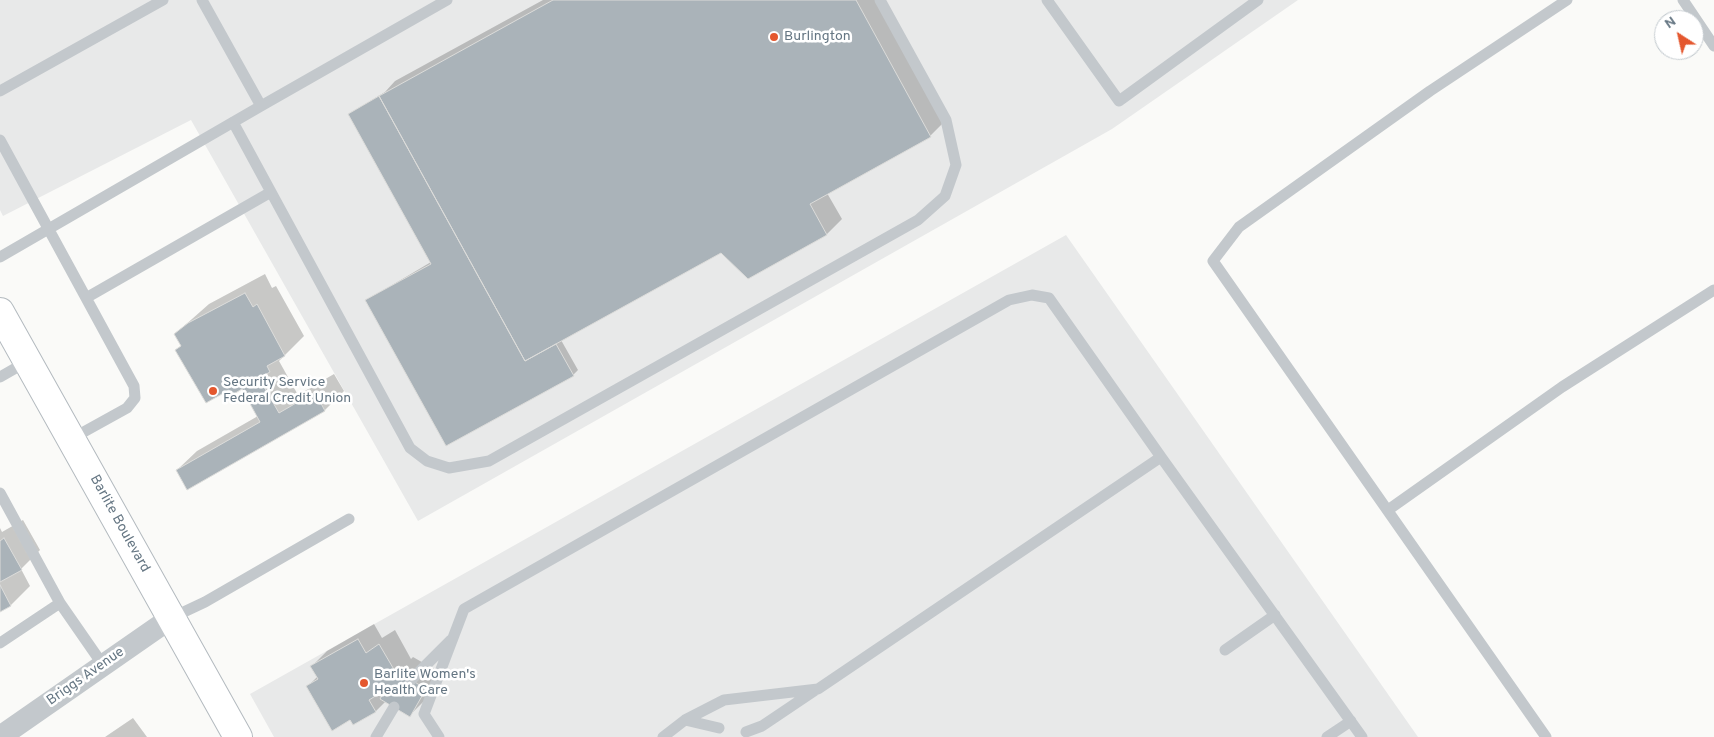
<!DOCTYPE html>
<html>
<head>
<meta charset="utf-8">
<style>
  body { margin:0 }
  #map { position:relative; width:1714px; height:737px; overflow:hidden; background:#fafaf8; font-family:Overpass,sans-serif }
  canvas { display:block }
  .north { position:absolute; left:1654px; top:10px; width:50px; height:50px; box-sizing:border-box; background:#fff; border:1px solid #c1c8cd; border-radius:50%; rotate:325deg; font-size:14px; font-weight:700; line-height:20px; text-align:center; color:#657683 }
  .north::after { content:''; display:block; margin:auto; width:18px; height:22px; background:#e4572e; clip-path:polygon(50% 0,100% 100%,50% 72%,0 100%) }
</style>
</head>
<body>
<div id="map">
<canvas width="1714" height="737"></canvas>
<div class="north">N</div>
</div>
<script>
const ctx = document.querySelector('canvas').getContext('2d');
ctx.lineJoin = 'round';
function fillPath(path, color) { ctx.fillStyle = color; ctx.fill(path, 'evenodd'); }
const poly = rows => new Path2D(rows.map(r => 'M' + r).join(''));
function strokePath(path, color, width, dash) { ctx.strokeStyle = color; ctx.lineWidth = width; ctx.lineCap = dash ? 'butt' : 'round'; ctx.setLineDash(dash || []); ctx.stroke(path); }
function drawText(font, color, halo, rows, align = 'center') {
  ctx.font = font + ' Overpass,sans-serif'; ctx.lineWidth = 5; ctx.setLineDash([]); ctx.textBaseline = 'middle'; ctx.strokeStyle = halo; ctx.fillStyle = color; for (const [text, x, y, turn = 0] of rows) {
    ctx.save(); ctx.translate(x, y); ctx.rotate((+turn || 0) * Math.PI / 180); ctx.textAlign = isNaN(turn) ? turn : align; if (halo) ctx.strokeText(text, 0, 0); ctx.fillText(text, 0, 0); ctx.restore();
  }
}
fillPath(poly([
  [0,0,1298,0,1112,129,418,521,191,120,3,216,0,210],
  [1066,235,1418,737,274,737,250,694]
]), '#e8e9e9');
fillPath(poly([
  [543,0,879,0,945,121,930,136,827,193,842,219,827,234,748,278,721,252,561,340,578,370,573,375,446,445,367,300,431,262,349,114,385,92,395,81],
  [265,274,272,288,276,286,304,336,279,361,298,395,334,374,344,391,325,410,188,488,177,470,197,451,258,416,242,388,229,388,176,350,182,345,175,334,209,304],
  [23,520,40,550,21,569,30,586,11,605,0,611,0,528,2,532],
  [374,624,382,638,395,630,411,659,413,657,441,673,425,700,410,715,386,701,376,711,353,724,350,719,308,686,318,676,312,666,327,651],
  [133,718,147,737,105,737]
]), '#0003');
const building = poly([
  [553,0,856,0,931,137,810,204,827,235,748,279,721,253,525,361,379,96,553,0],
  [379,96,525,361,556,344,574,376,446,446,365,300,431,264,348,114,379,96],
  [245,293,253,307,257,304,285,356,267,366,270,372,259,378,279,413,315,392,325,411,187,490,176,470,260,422,242,389,232,395,229,390,206,403,175,350,181,346,174,334,188,323,245,293],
  [4,538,22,570,0,582,0,541,4,538],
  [0,585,11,606,0,612,0,585],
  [358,639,366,653,379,644,396,673,397,671,426,689,410,717,380,699,385,690,369,700,376,712,353,725,350,720,332,731,306,686,318,679,310,666,358,639]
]);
fillPath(building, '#aab3b9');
strokePath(building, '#dcdcda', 1);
const secondary = poly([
  [0,312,238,737]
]);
strokePath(secondary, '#b3babf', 30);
strokePath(poly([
  [1047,0,1119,101,1258,0],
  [1683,0,1714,46],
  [0,91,163,0],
  [261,106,447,0],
  [233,122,410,448,427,461,449,468,489,461,918,220,945,196,956,165,946,120,880,0],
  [0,140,134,386,135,398,127,408,71,439],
  [0,257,261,106,202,0],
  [86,298,271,192],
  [0,377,28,361],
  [0,493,60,603,0,643],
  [1388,510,1562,387,1714,290],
  [60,603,103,665],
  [171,618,205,602,349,519],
  [1225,650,1275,615],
  [411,680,451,640],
  [685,720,719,728],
  [746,732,762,726,817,689],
  [376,737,394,707],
  [439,737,424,714,464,609,1009,300,1032,295,1049,298,1161,457],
  [663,737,685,720,724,700,818,689,1161,457,1362,737],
  [1327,737,1351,721],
  [1546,737,1213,261,1239,227,1430,91,1567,0]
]), '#c3c8cc', 11);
strokePath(poly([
  [0,737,171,618]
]), '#c3c8cc', 22);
strokePath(secondary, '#fff', 28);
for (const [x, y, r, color] of [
  [774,37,5,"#e4572e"],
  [213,391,5,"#e4572e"],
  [364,683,5,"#e4572e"]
]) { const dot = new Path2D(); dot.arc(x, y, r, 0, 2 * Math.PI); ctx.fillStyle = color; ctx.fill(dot); strokePath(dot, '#fff', 2); }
drawText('14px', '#657683', '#fff', [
  ["Burlington",784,37],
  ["Security Service",223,383],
  ["Federal Credit Union",223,399],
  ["Barlite Women's",374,675],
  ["Health Care",374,691]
], 'left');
drawText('14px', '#657683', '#fff', [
  ["Barlite Boulevard",119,524,61],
  ["Briggs Avenue",86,677,-35]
]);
</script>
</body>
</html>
